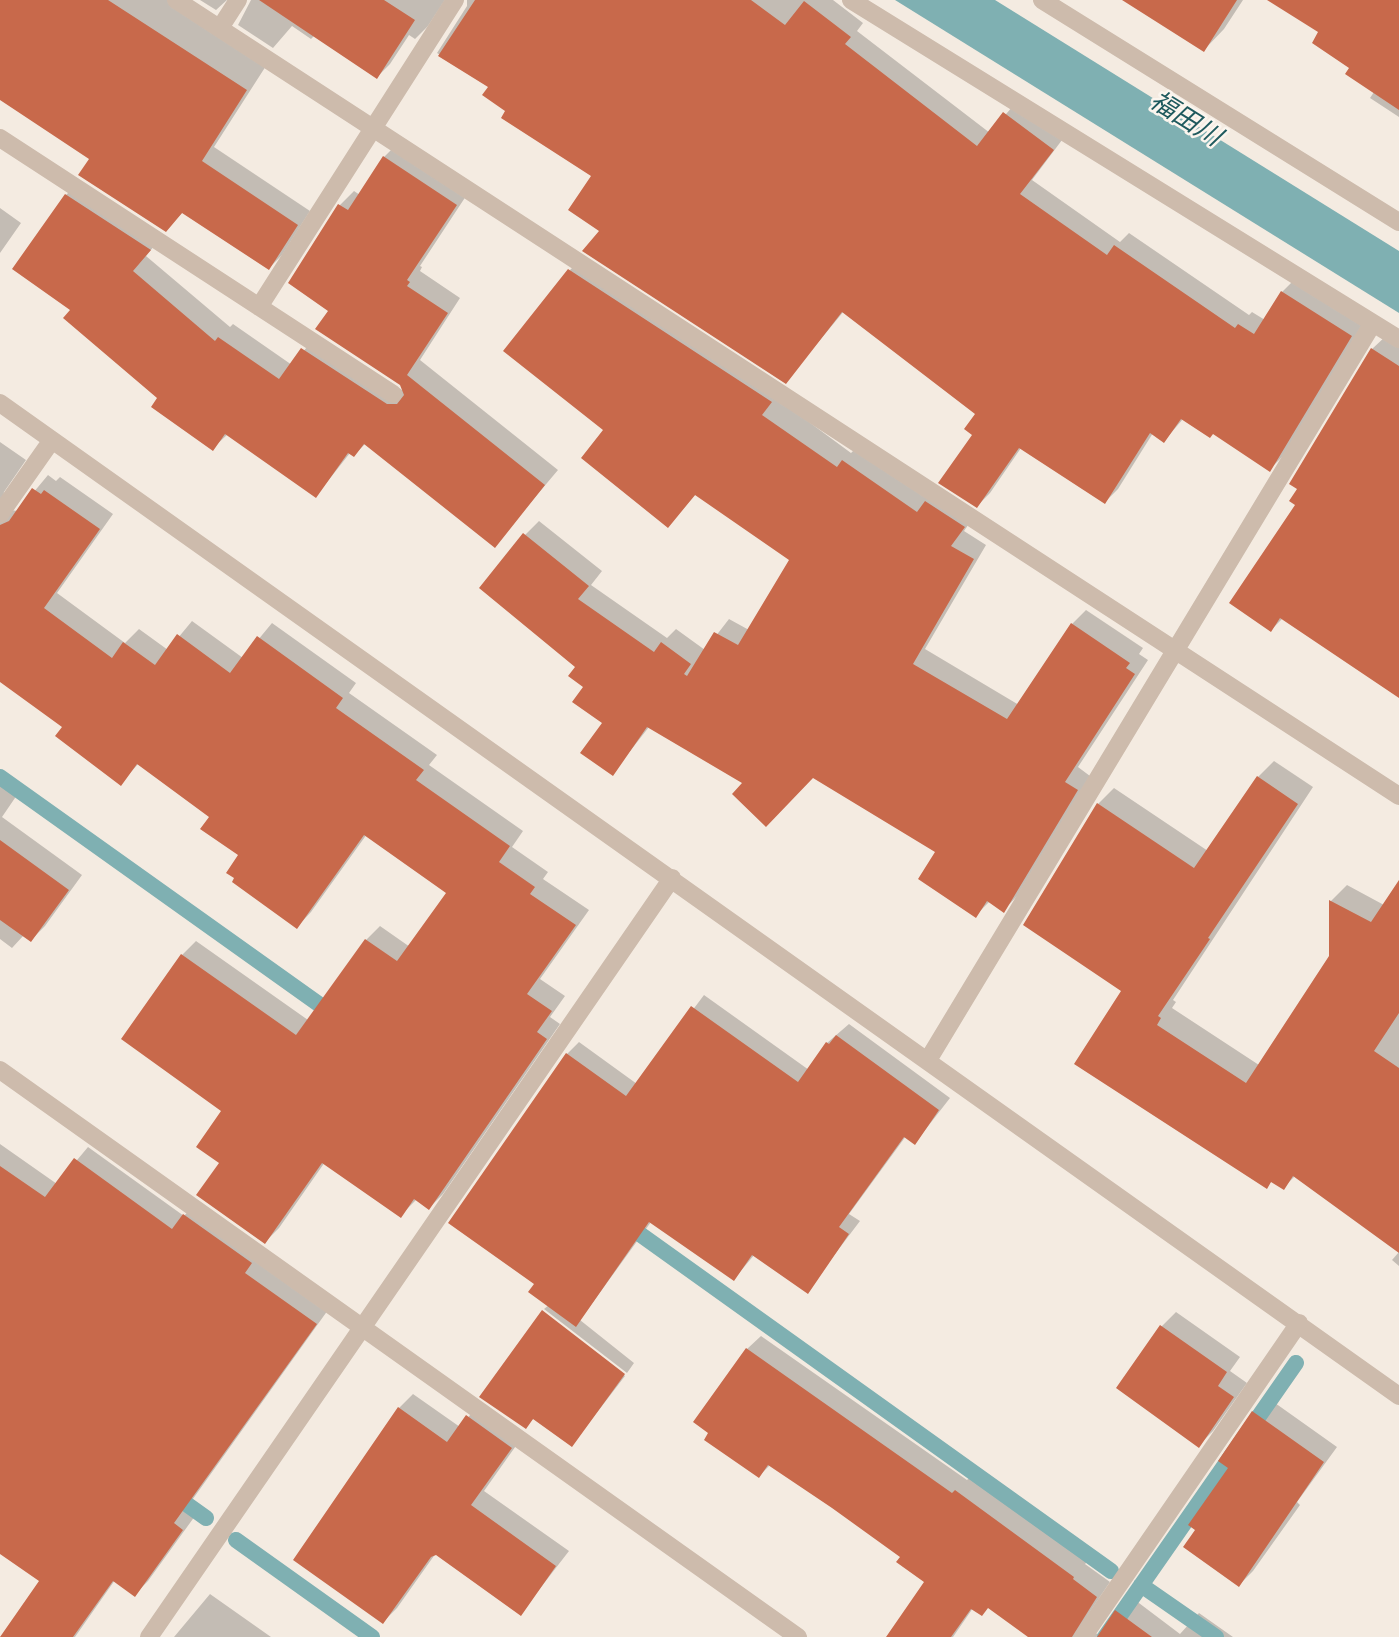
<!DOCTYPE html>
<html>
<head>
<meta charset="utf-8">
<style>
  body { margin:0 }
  canvas { display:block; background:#f4ebe1 }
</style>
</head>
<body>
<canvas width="1399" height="1637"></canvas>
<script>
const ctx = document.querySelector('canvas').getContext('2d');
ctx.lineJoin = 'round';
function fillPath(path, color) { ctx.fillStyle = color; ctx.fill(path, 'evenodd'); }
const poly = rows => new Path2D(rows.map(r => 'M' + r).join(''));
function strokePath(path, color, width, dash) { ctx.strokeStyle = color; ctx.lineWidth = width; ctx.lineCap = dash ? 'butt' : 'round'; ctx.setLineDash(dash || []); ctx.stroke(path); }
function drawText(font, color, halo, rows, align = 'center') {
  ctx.font = font + ' "Varela Round","Noto Sans JP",sans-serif'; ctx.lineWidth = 5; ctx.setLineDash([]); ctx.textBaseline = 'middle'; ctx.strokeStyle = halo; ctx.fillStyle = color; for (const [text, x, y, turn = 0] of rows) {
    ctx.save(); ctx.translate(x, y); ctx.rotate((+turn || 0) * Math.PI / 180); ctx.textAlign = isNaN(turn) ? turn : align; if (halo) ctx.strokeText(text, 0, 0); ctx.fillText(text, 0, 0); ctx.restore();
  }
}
fillPath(poly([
  [895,0,995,0,1399,251,1399,313]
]), '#7fb0b2');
fillPath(poly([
  [0,0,188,0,273,55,214,147,310,211,282,255,269,268,183,212,166,230,92,158,0,98],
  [200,0,227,0,216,10],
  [251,0,445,0,428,26,415,39,409,35,390,64,377,77,315,35,311,39,292,26,273,48,238,25],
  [467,0,833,0,863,23,857,31,990,133,1018,100,1065,136,1032,180,1120,242,1129,233,1249,315,1252,312,1265,320,1282,292,1295,279,1364,322,1283,456,1270,469,1213,433,1183,419,1164,441,1153,433,1118,489,1105,502,1021,448,990,493,977,506,974,435,978,414,844,311,786,381,601,230,593,175,508,110,490,86,437,53,467,6],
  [1125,0,1243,0,1224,29,1204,50],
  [1271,0,1399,0,1399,117,1370,98,1374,92,1321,32],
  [398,143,470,190,420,266,422,267,420,271,460,298,420,360,558,470,494,546,366,443,354,455,350,453,316,496,228,434,213,448,73,309,66,195,80,181,163,235,146,256,230,327,233,324,292,365,317,335,405,392,401,384,330,311,340,205,354,191,360,195,384,157],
  [0,208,21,223,0,253],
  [584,256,851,453,857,447,977,512,964,531,986,545,925,649,1019,705,1072,624,1086,610,1143,648,1139,654,1148,660,1078,767,1090,776,1017,896,1004,910,990,901,976,915,938,851,813,776,745,783,649,727,612,774,604,722,586,687,525,535,539,521,602,571,591,585,667,638,676,629,705,650,729,619,749,630,791,560,697,493,668,526,605,430,570,270],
  [1387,335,1399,342,1399,696,1283,618,1271,630,1298,504,1372,349],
  [0,442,26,460,4,492,3,503,9,510,18,511,48,475,56,481,60,477,113,514,57,593,125,643,139,629,168,650,192,621,243,658,272,623,356,683,349,693,437,755,429,765,523,831,512,847,548,872,543,879,589,910,540,979,565,996,550,1017,560,1024,443,1194,429,1208,417,1199,400,1216,325,1162,279,1228,265,1242,222,1163,223,1110,182,955,196,941,308,1020,366,940,380,926,410,947,448,893,367,834,311,912,297,927,211,816,139,763,120,784,64,726,0,680],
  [1274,761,1313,787,1173,1000,1176,1002,1172,1008,1259,1065,1330,956,1331,901,1347,885,1384,905,1399,887,1399,1266,1392,1260,1399,1252,1296,1175,1283,1188,1272,1181,1267,1186,1123,990,1098,804,1114,788,1208,851,1258,777],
  [0,783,17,795,2,817,82,875,45,926,31,940,24,935,12,948,0,939],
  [704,995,809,1070,827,1043,849,1024,950,1098,915,1143,906,1136,849,1214,860,1221,807,1291,755,1254,734,1279,651,1222,580,1320,634,1363,627,1373,544,1309,549,1305,536,1284,567,1054,579,1042,637,1084],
  [0,1144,57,1184,88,1147,184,1216,197,1202,328,1310,185,1510,195,1516,148,1581,135,1594,115,1580,75,1637,12,1637,41,1581,0,1527],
  [542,1312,625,1376,572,1445,534,1418,525,1427],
  [1176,1312,1240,1357,1230,1371,1247,1383,1213,1431,1199,1445,1118,1387,1162,1326],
  [761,1336,967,1480,970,1477,1087,1562,1085,1564,1110,1582,1087,1616,1086,1627,1091,1633,1101,1634,1131,1597,1180,1634,1199,1613,1233,1637,1037,1637,989,1606,973,1608,953,1637,888,1637,927,1582,902,1556,771,1464,759,1476,747,1349],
  [413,1394,460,1427,481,1402,525,1433,484,1491,569,1551,521,1613,436,1553,397,1608,383,1622,399,1408],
  [1268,1398,1337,1447,1297,1502,1300,1505,1253,1571,1239,1585,1197,1529,1231,1468,1220,1460,1254,1412],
  [210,1594,271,1637,174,1637]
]), '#0003');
strokePath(poly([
  [0,777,334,1015],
  [623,1222,1111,1571],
  [171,1493,206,1518],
  [236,1540,372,1637],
  [1141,1585,1216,1637],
  [1105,1637,1296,1363]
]), '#7fb0b2', 16);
fillPath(poly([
  [0,0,108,0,247,90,202,161,298,225,269,270,182,213,166,232,78,175,89,159,0,100],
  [259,0,384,0,415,20,377,79],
  [475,0,751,0,785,25,804,1,851,37,845,44,977,146,1003,112,1054,150,1020,194,1107,255,1114,245,1235,328,1238,324,1254,334,1281,291,1352,336,1270,472,1213,434,1210,438,1181,419,1164,443,1150,433,1105,504,1019,448,977,508,938,483,972,435,964,429,975,414,842,312,786,384,582,251,599,231,568,210,591,176,501,118,505,111,482,95,488,87,438,56],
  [1122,0,1237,0,1204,52],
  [1267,0,1399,0,1399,110,1345,74,1349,68,1312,43,1318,32],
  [383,156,457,205,407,280,410,282,407,286,448,313,407,375,545,485,495,548,364,444,354,457,348,453,316,498,225,434,213,451,151,407,157,398,63,318,70,310,12,269,65,194,151,250,133,271,215,341,218,337,279,379,301,348,387,404,397,404,404,395,400,385,315,329,328,311,288,283,338,204,348,210],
  [568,269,772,402,762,415,837,467,842,460,917,512,925,501,965,527,951,546,974,559,913,664,1007,719,1071,623,1130,663,1126,668,1135,674,1065,782,1078,790,1004,913,987,901,976,918,918,879,935,852,813,778,766,827,732,794,742,783,647,727,613,776,580,753,602,723,572,702,583,687,568,676,575,667,479,588,523,533,589,586,578,599,654,652,661,642,691,664,684,674,687,676,714,632,738,645,789,560,695,495,668,528,581,458,603,430,503,351],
  [1371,348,1399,366,1399,698,1280,618,1271,632,1229,603,1295,505,1289,501,1297,489,1289,484],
  [32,488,41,494,44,490,100,529,44,608,112,658,123,642,155,665,177,634,230,673,257,636,343,698,336,708,424,770,416,780,510,846,499,862,535,887,530,894,576,925,527,994,552,1011,537,1032,547,1039,429,1210,414,1199,401,1218,322,1163,265,1244,196,1195,219,1163,196,1147,221,1111,121,1039,181,954,296,1035,365,939,397,961,446,893,364,835,297,929,232,882,234,878,226,873,238,855,200,829,209,817,137,764,121,786,55,736,62,727,0,682,0,525,9,521],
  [1257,776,1298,804,1208,938,1210,939,1158,1016,1161,1018,1157,1025,1246,1083,1329,956,1329,900,1371,922,1399,880,1399,1013,1374,1051,1399,1068,1399,1253,1293,1176,1284,1190,1271,1182,1267,1189,1074,1064,1121,991,1023,925,1097,803,1194,868],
  [0,840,69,890,31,942,0,920],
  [691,1006,798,1082,826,1042,829,1044,836,1035,939,1110,915,1145,904,1137,839,1227,849,1234,808,1294,752,1255,734,1281,649,1222,576,1327,528,1292,534,1284,448,1223,566,1053,626,1096],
  [74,1158,172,1229,183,1214,252,1263,245,1273,317,1324,174,1523,183,1530,135,1597,113,1581,73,1637,0,1637,39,1581,0,1554,0,1166,45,1197],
  [542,1310,625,1374,572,1447,533,1419,526,1429,479,1397],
  [1160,1325,1227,1372,1218,1386,1234,1397,1199,1448,1116,1388],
  [746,1348,952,1493,955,1490,1074,1577,1073,1579,1097,1597,1072,1637,1028,1637,988,1608,982,1616,971,1609,951,1637,886,1637,924,1582,896,1562,900,1557,832,1508,768,1465,759,1478,704,1440,708,1433,693,1422],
  [398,1407,447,1442,466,1415,512,1448,471,1505,556,1566,521,1616,436,1555,431,1557,383,1624,293,1560],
  [1252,1411,1324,1462,1239,1587,1183,1547,1195,1530,1188,1525,1228,1468,1218,1461],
  [1115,1610,1152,1637,1097,1637]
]), '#c8694b');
strokePath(poly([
  [176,0,1399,796],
  [851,0,1399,339],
  [1042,0,1399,222],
  [220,28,238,0],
  [0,138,393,394],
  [259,307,455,0],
  [0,403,1399,1396],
  [0,514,52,440],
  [928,1060,1373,323],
  [0,1070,798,1637],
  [149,1637,672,878],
  [1083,1637,1299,1323]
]), '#cdbbac', 18);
drawText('italic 26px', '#1f5a5e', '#fbf5ee', [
  ["福田川",1185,120,32]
]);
</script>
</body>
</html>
